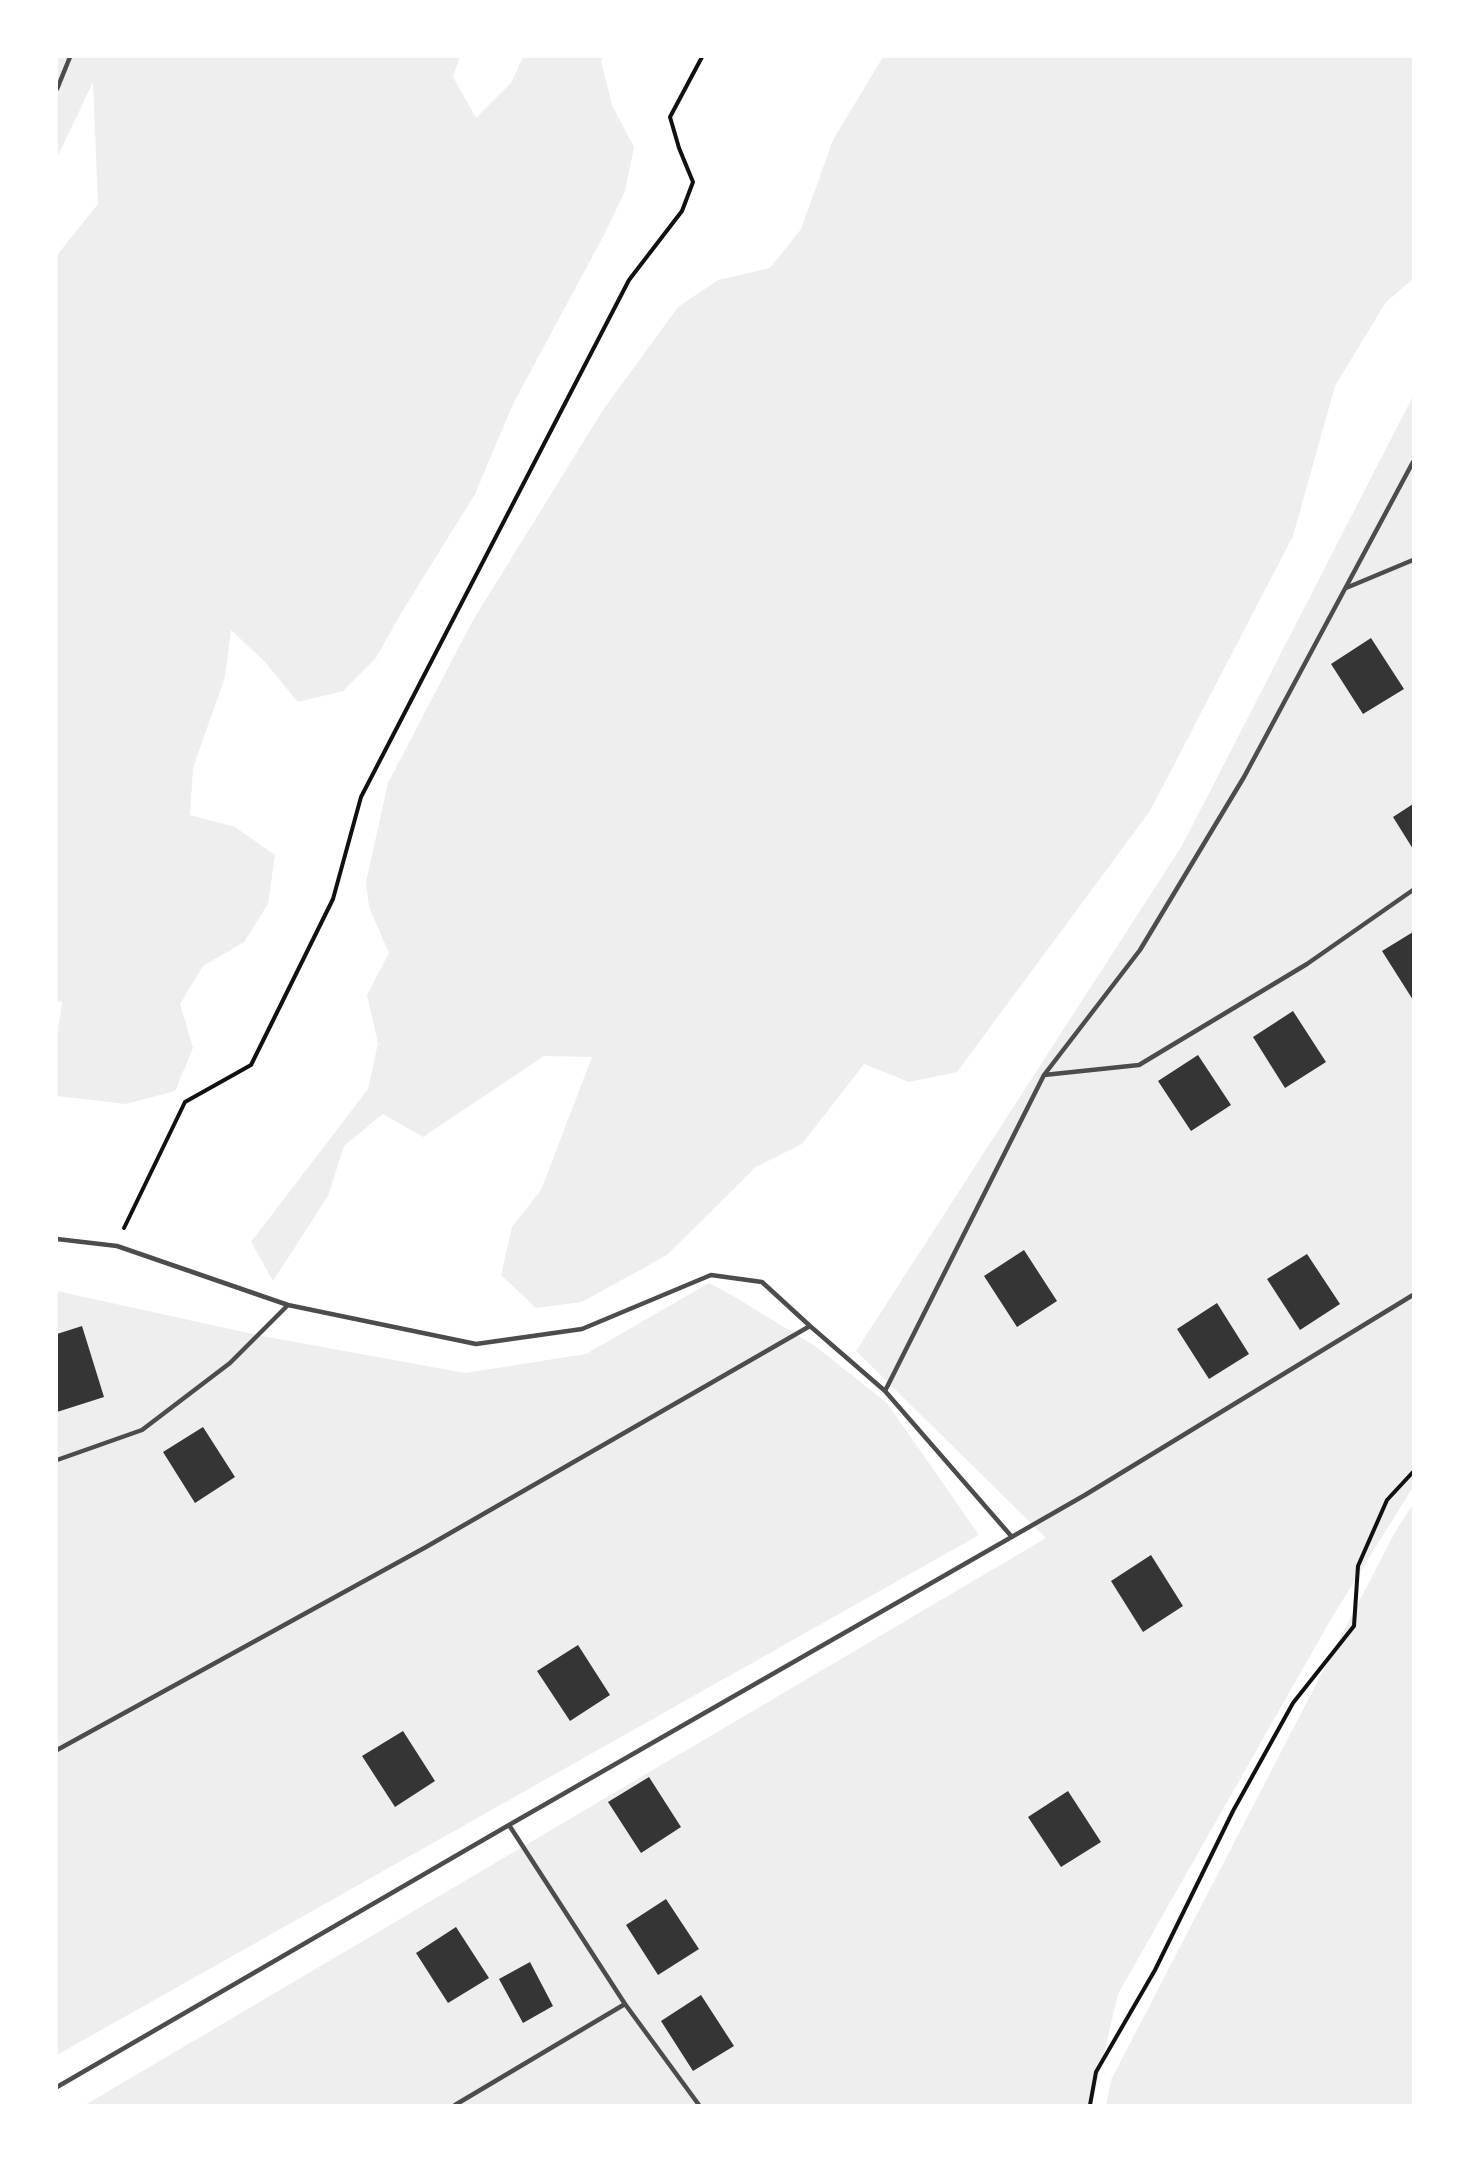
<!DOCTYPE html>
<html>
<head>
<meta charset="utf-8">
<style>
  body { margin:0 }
  #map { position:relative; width:1470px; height:2162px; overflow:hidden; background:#fff; font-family:"Open Sans",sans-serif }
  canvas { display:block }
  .frame { position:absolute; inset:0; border:58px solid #fff; pointer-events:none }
</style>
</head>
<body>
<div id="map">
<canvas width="1470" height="2162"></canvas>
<div class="frame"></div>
</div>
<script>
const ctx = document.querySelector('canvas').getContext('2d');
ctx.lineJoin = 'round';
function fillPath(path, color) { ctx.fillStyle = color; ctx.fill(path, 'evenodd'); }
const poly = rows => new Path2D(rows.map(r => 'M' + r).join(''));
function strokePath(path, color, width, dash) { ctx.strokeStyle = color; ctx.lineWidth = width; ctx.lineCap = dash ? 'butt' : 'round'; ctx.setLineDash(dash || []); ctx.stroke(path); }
fillPath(poly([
  [57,57,460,57,453,77,476,118,511,83,523,57,603,57,601,61,612,105,634,147,625,191,604,235,513,404,475,494,400,615,376,658,343,691,298,702,265,662,231,630,225,677,193,768,190,815,235,827,275,855,268,904,244,942,203,966,180,1004,193,1048,175,1091,126,1104,57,1096,57,1036,62,1002,57,1002,57,255,98,204,93,82,57,158],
  [883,57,1413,57,1413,279,1386,302,1335,386,1293,536,1150,811,957,1072,909,1082,864,1064,802,1144,756,1167,667,1255,582,1302,536,1308,501,1275,512,1227,541,1190,592,1057,544,1056,423,1137,383,1114,344,1146,328,1196,273,1281,251,1242,368,1089,378,1043,367,995,389,953,369,907,366,882,388,783,472,622,603,410,678,307,718,280,770,268,801,229,833,140],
  [1413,396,1413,1487,1331,1619,1118,1994,1092,2105,85,2105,1046,1538,856,1351,1183,844],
  [709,1283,735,1297,815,1346,887,1403,979,1535,57,2055,57,1291,257,1335,465,1373,586,1354],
  [1413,1504,1413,2105,1106,2105,1111,2080,1394,1534]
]), '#eee');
fillPath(poly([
  [1371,638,1404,689,1363,714,1331,664],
  [1413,804,1413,849,1393,817],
  [1413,932,1413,1000,1382,951],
  [1293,1011,1326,1062,1285,1088,1253,1037],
  [1198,1055,1231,1105,1191,1131,1158,1081],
  [1024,1250,1057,1301,1017,1327,984,1276],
  [1307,1254,1340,1304,1300,1330,1267,1279],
  [1217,1303,1249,1354,1209,1379,1177,1329],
  [82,1326,104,1397,57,1412,57,1334],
  [203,1427,235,1477,195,1503,163,1452],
  [1151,1555,1183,1606,1143,1632,1111,1581],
  [578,1645,610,1695,570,1721,537,1671],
  [403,1731,435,1781,395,1807,362,1756],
  [649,1777,681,1827,641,1853,608,1802],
  [1068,1791,1101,1842,1061,1867,1028,1817],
  [666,1899,699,1949,658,1975,626,1925],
  [456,1927,489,1978,448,2003,416,1953],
  [530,1962,553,2006,523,2023,499,1979],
  [701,1995,734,2046,693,2071,661,2021]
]), '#353535');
strokePath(poly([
  [124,1228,185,1102,251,1065,333,899,361,797,629,280,682,211,693,182,679,148,670,117,702,57],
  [1090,2105,1096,2072,1155,1970,1233,1811,1293,1703,1354,1626,1358,1566,1387,1500,1413,1472]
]), '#111', 4);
strokePath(poly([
  [57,89,70,57],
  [1346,588,1413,560],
  [1044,1075,1140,950,1244,777,1413,462],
  [57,1239,117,1246,288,1305,476,1344,582,1329,711,1275,762,1282,810,1326,885,1391,1012,1537],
  [885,1391,1044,1075,1139,1065,1307,964,1413,890],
  [57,1460,142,1430,230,1363,288,1305],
  [57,1750,426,1547,810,1326],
  [509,1825,625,2004,699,2105],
  [57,2087,509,1825,1085,1495,1413,1295],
  [455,2105,625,2004]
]), '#4c4c4c', 4.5);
</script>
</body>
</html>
